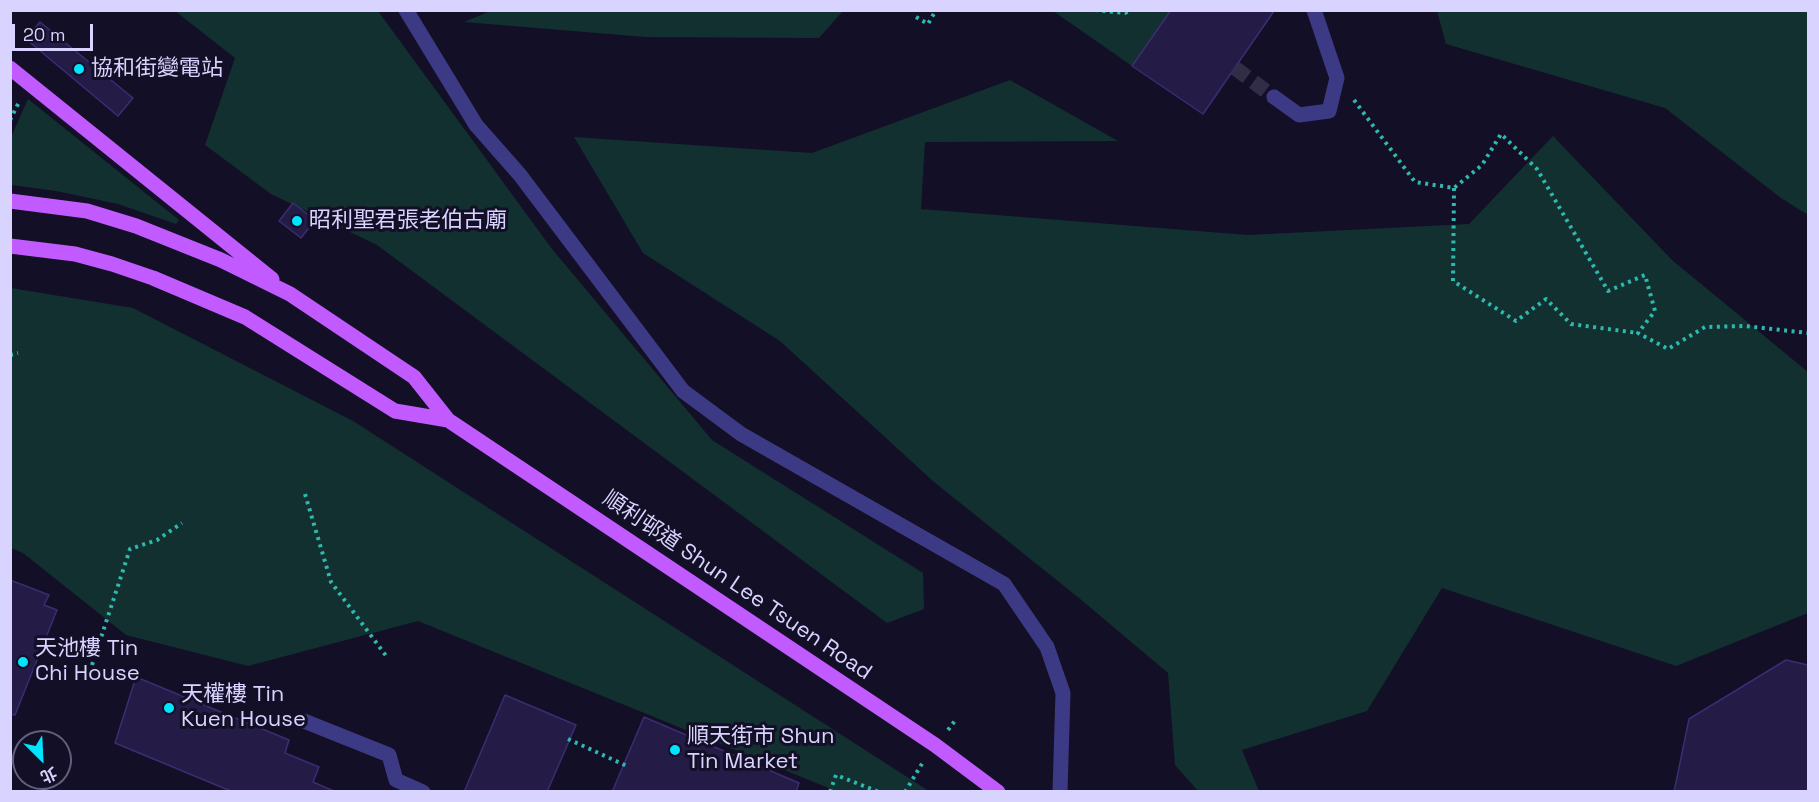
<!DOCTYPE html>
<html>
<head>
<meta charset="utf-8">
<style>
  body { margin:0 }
  #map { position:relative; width:1819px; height:802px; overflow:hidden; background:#130f26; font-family:"Space Grotesk","Noto Sans TC",sans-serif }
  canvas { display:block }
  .frame { position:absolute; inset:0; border:12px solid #d9d4ff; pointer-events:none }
  .north { position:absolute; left:12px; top:730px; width:60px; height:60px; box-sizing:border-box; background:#130f26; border:2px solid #625e7d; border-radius:50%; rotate:156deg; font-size:16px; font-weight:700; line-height:24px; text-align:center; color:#d9d4ff }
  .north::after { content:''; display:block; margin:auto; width:21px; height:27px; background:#00e5ff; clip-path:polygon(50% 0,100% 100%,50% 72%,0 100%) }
  .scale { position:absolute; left:12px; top:24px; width:81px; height:27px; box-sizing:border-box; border:3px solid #d9d4ff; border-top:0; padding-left:8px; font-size:18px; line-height:21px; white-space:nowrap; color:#d9d4ff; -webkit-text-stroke:4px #130f26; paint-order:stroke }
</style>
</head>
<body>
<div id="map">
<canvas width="1819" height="802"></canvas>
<div class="frame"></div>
<div class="north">北</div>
<div class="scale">20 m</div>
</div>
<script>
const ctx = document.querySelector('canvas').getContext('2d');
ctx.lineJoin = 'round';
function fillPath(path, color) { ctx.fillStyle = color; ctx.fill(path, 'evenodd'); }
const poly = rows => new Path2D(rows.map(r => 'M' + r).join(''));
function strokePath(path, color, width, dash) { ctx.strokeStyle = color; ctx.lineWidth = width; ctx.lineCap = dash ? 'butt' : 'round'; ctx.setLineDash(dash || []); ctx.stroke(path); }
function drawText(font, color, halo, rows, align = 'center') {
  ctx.font = font + ' "Space Grotesk","Noto Sans TC",sans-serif'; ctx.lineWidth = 6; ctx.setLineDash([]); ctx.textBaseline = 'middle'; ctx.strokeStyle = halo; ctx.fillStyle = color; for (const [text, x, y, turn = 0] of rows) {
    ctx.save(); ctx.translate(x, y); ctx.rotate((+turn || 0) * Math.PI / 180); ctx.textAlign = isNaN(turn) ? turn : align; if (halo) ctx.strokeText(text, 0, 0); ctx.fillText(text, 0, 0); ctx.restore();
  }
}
fillPath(poly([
  [175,11,378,11,552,249,712,440,923,573,924,609,887,623,377,245,271,194,205,145,235,58],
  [490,11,490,10,843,11,819,38,645,37,464,22],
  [1053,11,1171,11,1132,66],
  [1437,11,1808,11,1808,215,1781,198,1665,108,1446,44],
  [1010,80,1118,141,925,142,921,209,1248,235,1469,224,1553,136,1672,260,1808,372,1808,613,1676,666,1442,588,1367,711,1242,750,1259,791,1198,791,1175,765,1168,673,1079,598,934,482,780,341,643,253,574,137,812,153],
  [28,99,179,220,176,224,118,204,56,191,11,185,11,137],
  [11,288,133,308,353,421,929,791,836,791,418,621,248,666,126,635,23,553,11,548]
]), '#12302f');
const building = poly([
  [1171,10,1274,11,1203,114,1132,66,1171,10],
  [40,22,133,98,118,116,26,39,40,22],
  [293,203,315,220,301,238,279,221,293,203],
  [10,580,49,595,44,605,57,610,15,715,10,714,10,580],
  [1786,660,1808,665,1808,792,1674,792,1689,719,1786,660],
  [136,677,289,740,285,753,319,767,313,782,336,792,233,792,115,743,136,677],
  [505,695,576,725,547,792,464,792,505,695],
  [644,717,799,783,796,792,612,792,644,717]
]);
fillPath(building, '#241b47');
strokePath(building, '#3b2d73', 1.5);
strokePath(poly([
  [1235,68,1274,97]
]), '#312d47', 15, [15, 8]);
strokePath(poly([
  [1095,10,1125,13,1131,10],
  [916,17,928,24,936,10],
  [1354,100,1415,182,1454,188,1482,165,1501,134,1537,169,1608,291,1645,275,1655,311,1638,333,1668,349,1705,327,1745,326,1808,333],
  [10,120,19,102],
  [1454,188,1453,281,1516,321,1546,299,1571,324,1638,333],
  [10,355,18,353],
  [305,494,331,582,387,657],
  [92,665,130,549,157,540,182,523],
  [948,730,957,718],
  [568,739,627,766],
  [830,792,836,775,879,792],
  [905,792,923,762]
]), '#2fb8b0', 4, [3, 4.5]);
strokePath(poly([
  [406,10,476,125,520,175,683,391,741,434,1004,584,1047,647,1063,693,1060,792],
  [1274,97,1299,115,1329,111,1337,78,1314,10],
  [304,721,389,755,396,780,423,792]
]), '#3d3a85', 15);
strokePath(poly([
  [10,68,272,279],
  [10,201,87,211,136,226,221,260,290,294,414,377,448,420,935,745,998,792],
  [10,246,75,254,112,264,153,278,245,317,395,411,448,420]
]), '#c25bff', 15);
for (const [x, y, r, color] of [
  [79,69,6,"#00e5ff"],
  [297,221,6,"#00e5ff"],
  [23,662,6,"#00e5ff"],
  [169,708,6,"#00e5ff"],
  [675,750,6,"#00e5ff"]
]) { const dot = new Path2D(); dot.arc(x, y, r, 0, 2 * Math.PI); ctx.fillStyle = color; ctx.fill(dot); strokePath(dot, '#130f26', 2); }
drawText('22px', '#d9d4ff', '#130f26', [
  ["協和街變電站",91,69],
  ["昭利聖君張老伯古廟",309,221],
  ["天池樓 Tin",35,649],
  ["Chi House",35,674],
  ["天權樓 Tin",181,695],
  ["Kuen House",181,720],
  ["順天街市 Shun",687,737],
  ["Tin Market",687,762]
], 'left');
drawText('22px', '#d9d4ff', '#130f26', [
  ["順利邨道 Shun Lee Tsuen Road",737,586,34]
]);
</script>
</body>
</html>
